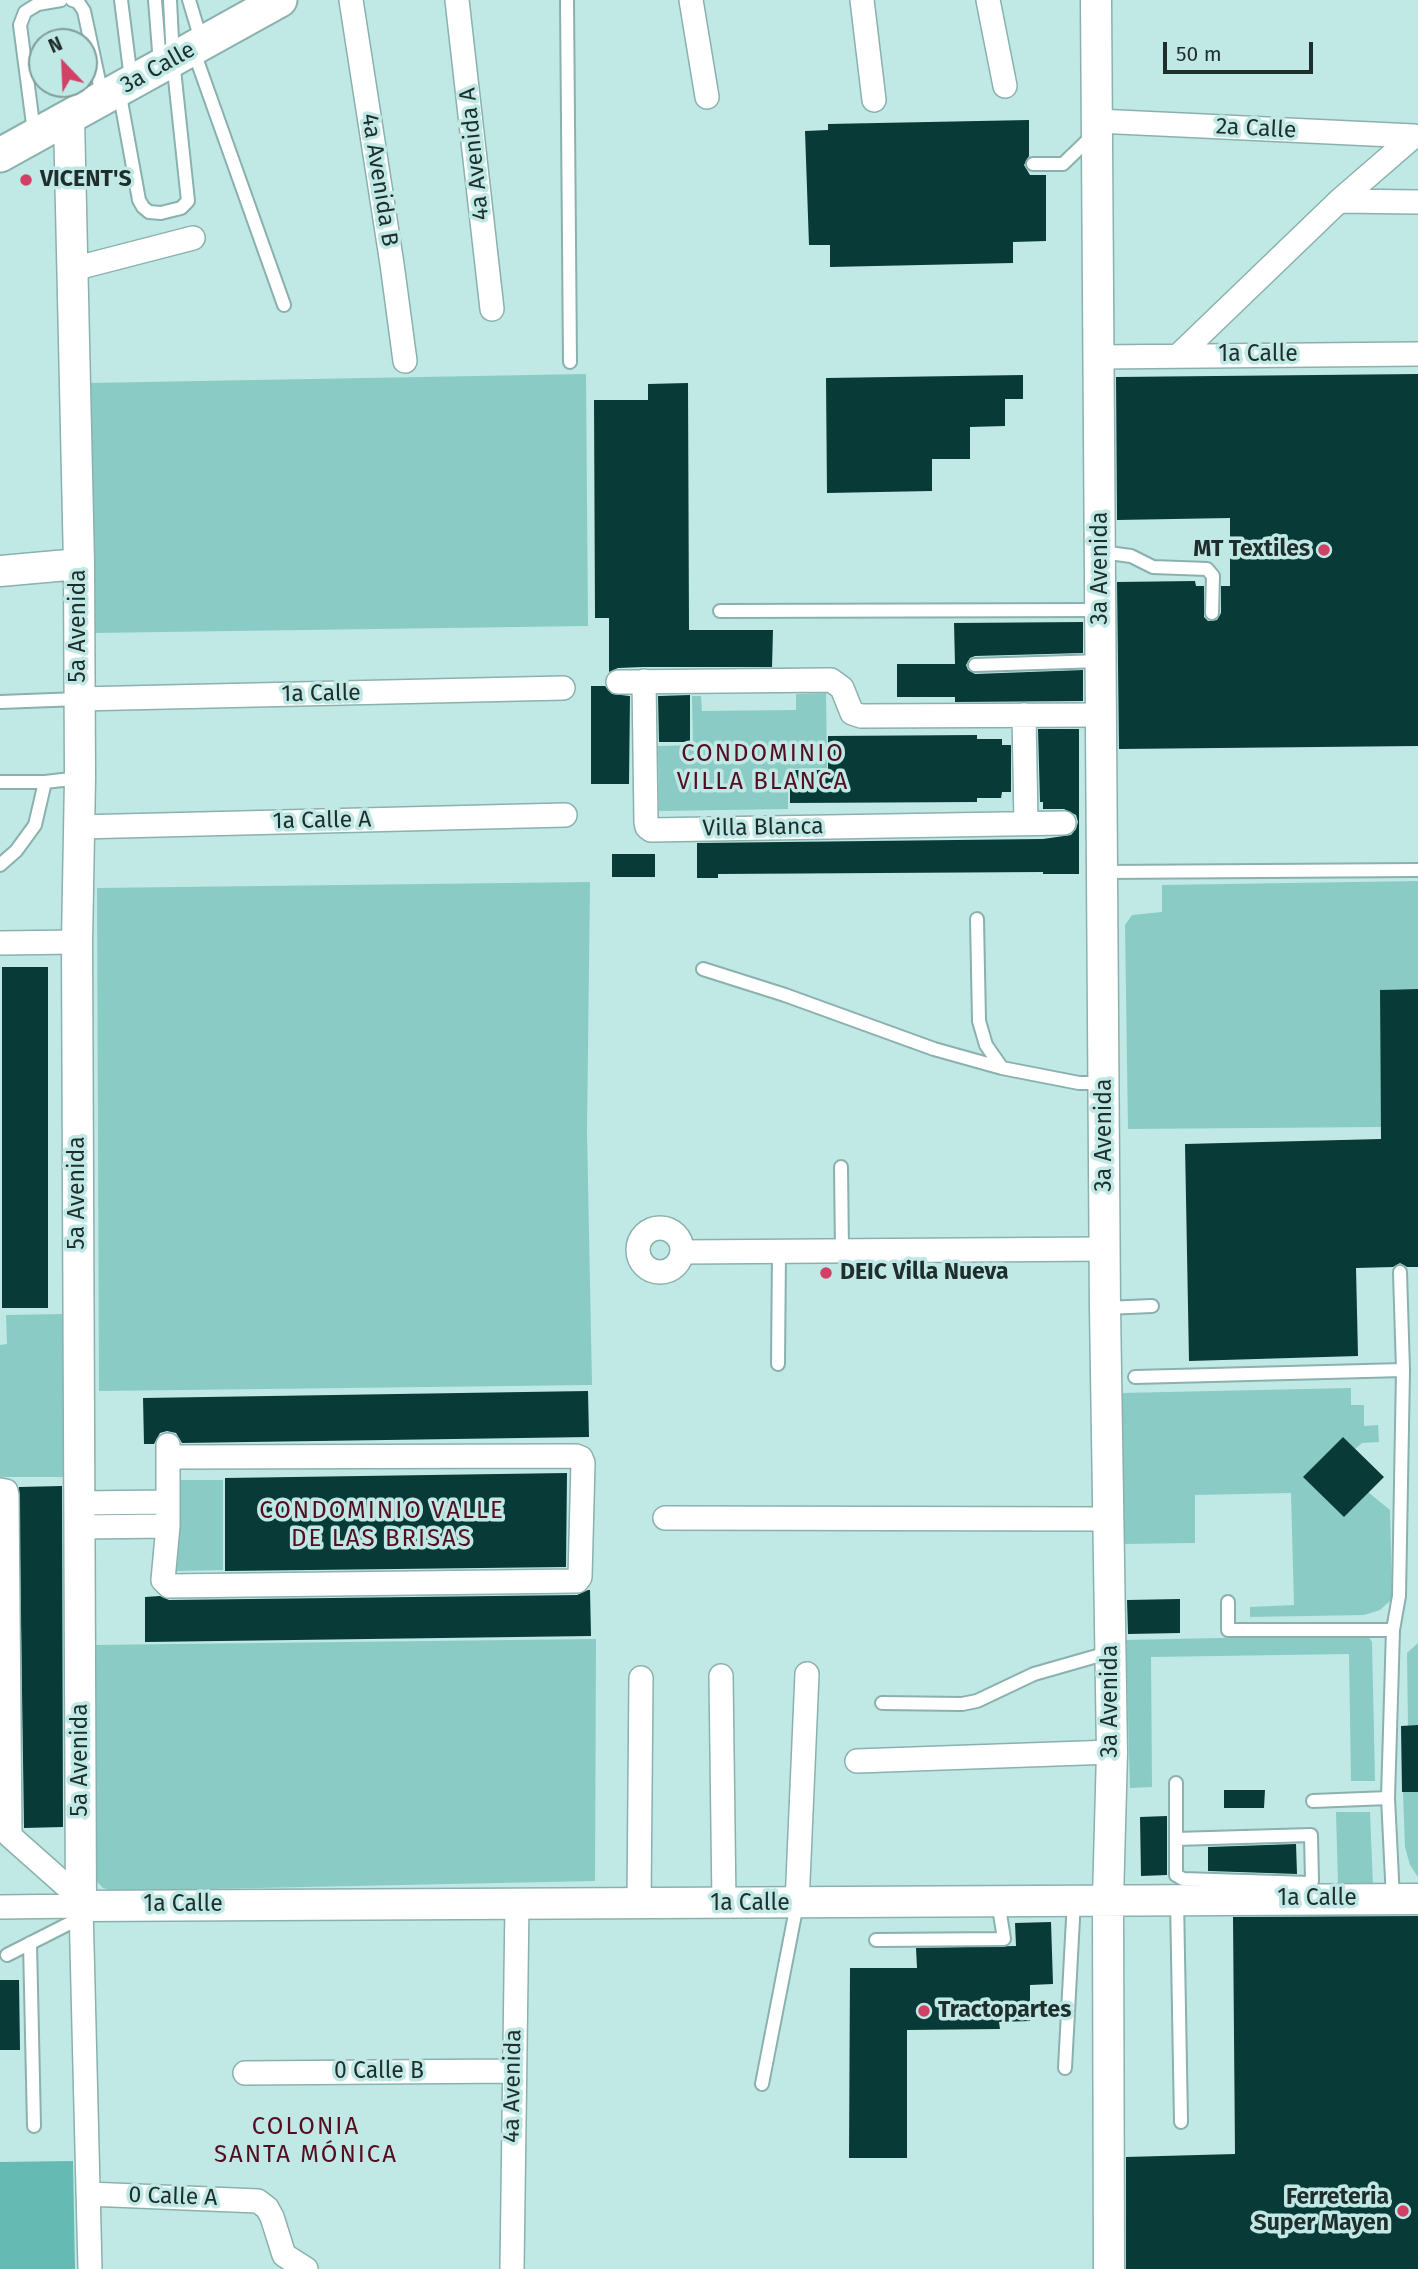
<!DOCTYPE html>
<html>
<head>
<meta charset="utf-8">
<style>
  body { margin:0 }
  #map { position:relative; width:1418px; height:2269px; overflow:hidden; background:#c0e8e5; font-family:"Fira Sans",sans-serif }
  canvas { display:block }
  .north { position:absolute; left:28px; top:28px; width:70px; height:70px; box-sizing:border-box; background:#c0e8e5; border:2px solid #7f9e9b; border-radius:50%; rotate:337deg; font-size:19px; font-weight:700; line-height:28px; text-align:center; color:#1e2e2c }
  .north::after { content:''; display:block; margin:auto; width:24px; height:32px; background:#d04165; clip-path:polygon(50% 0,100% 100%,50% 72%,0 100%) }
  .scale { position:absolute; left:1163px; top:42px; width:150px; height:32px; box-sizing:border-box; border:4px solid #1e2e2c; border-top:0; padding-left:9px; font-size:21px; line-height:24px; white-space:nowrap; color:#1e2e2c; -webkit-text-stroke:5px #c0e8e5; paint-order:stroke }
</style>
</head>
<body>
<div id="map">
<canvas width="1418" height="2269"></canvas>
<div class="north">N</div>
<div class="scale">50 m</div>
</div>
<script>
const ctx = document.querySelector('canvas').getContext('2d');
ctx.lineJoin = 'round';
function fillPath(path, color) { ctx.fillStyle = color; ctx.fill(path, 'evenodd'); }
const poly = rows => new Path2D(rows.map(r => 'M' + r).join(''));
function strokePath(path, color, width, dash) { ctx.strokeStyle = color; ctx.lineWidth = width; ctx.lineCap = dash ? 'butt' : 'round'; ctx.setLineDash(dash || []); ctx.stroke(path); }
function drawText(font, color, halo, rows, align = 'center') {
  ctx.font = font + ' "Fira Sans",sans-serif'; ctx.lineWidth = 7; ctx.setLineDash([]); ctx.textBaseline = 'middle'; ctx.strokeStyle = halo; ctx.fillStyle = color; for (const [text, x, y, turn = 0] of rows) {
    ctx.save(); ctx.translate(x, y); ctx.rotate((+turn || 0) * Math.PI / 180); ctx.textAlign = isNaN(turn) ? turn : align; if (halo) ctx.strokeText(text, 0, 0); ctx.fillText(text, 0, 0); ctx.restore();
  }
}
fillPath(poly([
  [586,374,588,626,92,633,90,383],
  [826,693,827,768,788,769,788,809,659,811,658,746,693,745,692,696,701,696,702,711,796,710,796,694],
  [1418,881,1418,989,1380,990,1381,1127,1128,1129,1125,925,1132,915,1162,912,1162,885],
  [590,882,587,1131,592,1385,99,1391,97,888],
  [64,1314,69,1477,0,1477,0,1345,7,1344,6,1315],
  [1351,1388,1351,1405,1364,1405,1364,1426,1378,1425,1379,1442,1362,1443,1355,1449,1343,1437,1304,1477,1368,1492,1390,1510,1392,1592,1391,1600,1380,1610,1364,1615,1250,1617,1250,1607,1294,1605,1291,1493,1195,1495,1195,1543,1124,1544,1121,1393],
  [176,1480,223,1480,223,1570,177,1571],
  [1360,1635,1368,1636,1372,1642,1375,1781,1351,1781,1349,1654,1151,1657,1152,1787,1130,1788,1126,1640],
  [596,1639,595,1881,112,1891,103,1888,98,1883,94,1875,94,1645],
  [1418,1643,1418,1725,1408,1726,1407,1653],
  [1403,1792,1418,1792,1418,1877,1410,1865,1405,1847],
  [1336,1812,1370,1812,1373,1885,1338,1884]
]), '#8bcbc5');
fillPath(poly([
  [73,2161,75,2269,0,2269,0,2162]
]), '#65bab4');
fillPath(poly([
  [1029,120,1029,156,1024,165,1030,175,1046,175,1046,241,1013,242,1013,263,830,267,830,245,809,245,805,131,828,130,828,124],
  [1418,374,1418,746,1119,749,1117,582,1195,581,1196,586,1204,586,1204,617,1208,621,1217,620,1221,613,1221,586,1230,586,1230,518,1117,520,1116,377],
  [1023,375,1023,399,1005,399,1005,426,970,427,970,459,932,459,932,491,827,493,826,378],
  [688,383,689,630,773,630,772,667,643,667,618,668,609,672,609,618,595,618,594,400,648,400,648,384],
  [1083,622,1083,653,975,656,970,658,966,665,968,670,975,674,1083,670,1083,701,955,702,955,697,897,697,897,664,955,664,954,623],
  [591,686,605,686,612,694,630,696,629,784,591,784],
  [690,695,690,742,659,742,658,696],
  [1038,729,1079,729,1079,874,1043,874,1043,872,718,874,718,878,697,878,697,843,1043,839,1071,835,1076,829,1078,822,1076,815,1064,809,1043,809,1043,802,1040,802],
  [977,735,977,739,1002,739,1002,745,1011,745,1011,792,1002,792,1001,798,977,798,977,802,790,803,790,770,828,770,828,736],
  [612,854,655,854,655,877,612,877],
  [2,967,48,967,48,1308,2,1308],
  [1418,989,1418,1267,1407,1267,1400,1263,1393,1267,1356,1268,1358,1356,1189,1361,1185,1144,1381,1139,1380,990],
  [588,1391,589,1437,182,1443,176,1433,167,1431,160,1433,154,1444,144,1444,143,1398],
  [1343,1437,1384,1477,1344,1517,1303,1477],
  [567,1473,566,1567,225,1571,225,1478],
  [62,1486,63,1827,24,1828,19,1487],
  [588,1590,590,1590,591,1636,145,1642,145,1597,160,1596,169,1600,577,1595],
  [1180,1599,1180,1633,1128,1634,1127,1600],
  [1418,1725,1418,1792,1402,1792,1401,1726],
  [1224,1790,1265,1790,1264,1808,1224,1808],
  [1167,1816,1167,1875,1141,1876,1140,1817],
  [1296,1844,1297,1874,1208,1871,1208,1847],
  [1418,1916,1418,2269,1126,2269,1126,2157,1235,2154,1233,1917],
  [1051,1922,1053,1984,1030,1985,1030,2021,999,2022,1000,2029,907,2030,907,2158,849,2158,850,1968,917,1968,916,1948,1016,1946,1015,1923],
  [0,1980,19,1980,20,2050,0,2050]
]), '#083a37');
const service = poly([
  [72,0,78,2,84,11,102,95],
  [121,0,131,79],
  [155,0,160,64],
  [189,0,202,43],
  [567,0,570,362],
  [193,49,284,305],
  [119,90,139,200,143,207,149,212,161,213,181,208,188,201,173,60,170,0],
  [34,132,20,25,25,12,38,4,61,0],
  [1033,164,1063,164,1092,136],
  [1101,552,1131,556,1153,567,1207,569,1213,576,1212,613],
  [720,611,1101,610],
  [975,665,1101,661],
  [0,702,79,699],
  [0,782,45,782,80,778],
  [0,865,16,851,35,825,45,782],
  [1103,872,1418,870],
  [977,919,979,1021,986,1045,1002,1068],
  [703,969,785,995,934,1049,1002,1068,1079,1083,1105,1083],
  [841,1167,842,1251],
  [1106,1308,1152,1306],
  [778,1364,779,1251],
  [1135,1377,1403,1370],
  [1228,1602,1228,1630,1393,1630],
  [882,1703,962,1704,977,1701,1034,1674,1111,1652],
  [1176,1783,1176,1839],
  [1313,1801,1388,1798],
  [1311,1835,1312,1881,1309,1883,1183,1879,1176,1875,1176,1839,1311,1835],
  [1177,1899,1181,2122],
  [1393,1899,1388,1798,1393,1630,1399,1596,1403,1370,1400,1272],
  [876,1940,1004,1939,998,1901],
  [30,1943,34,2126],
  [7,1955,82,1917],
  [1065,2068,1074,1900],
  [762,2084,797,1904]
]);
const minor = poly([
  [351,0,392,264,405,361],
  [457,0,492,309],
  [691,0,707,97],
  [862,0,874,100],
  [988,0,1005,86],
  [1097,121,1414,136],
  [1339,201,1418,202],
  [73,269,193,238],
  [1179,355,1339,201,1414,136],
  [1098,357,1418,354],
  [644,681,646,822,647,827,651,830,1064,823],
  [618,682,831,680,842,688,852,713,861,716,1102,715],
  [79,699,563,688],
  [1024,715,1026,823],
  [79,827,565,815],
  [0,943,77,942],
  '638 1250a22 22 0 1 1 44 0a22 22 0 1 1-44 0Z',
  [683,1252,1106,1249],
  [168,1457,576,1456,581,1458,583,1463,580,1577,577,1581,169,1586,163,1580,168,1526,168,1445],
  [0,1490,6,1491,7,1495,10,1836,81,1899],
  [79,1503,168,1502],
  [665,1518,1109,1519],
  [79,1527,168,1526],
  [721,1676,724,1904],
  [857,1761,1112,1752],
  [639,1903,641,1678],
  [797,1904,807,1674],
  [0,1907,81,1906,90,2269],
  [245,2073,513,2071],
  [88,2194,258,2201,267,2208,272,2217,284,2255,306,2269],
  [512,2269,517,1903]
]);
const tertiary = poly([
  [1096,0,1105,1308,1112,1752,1108,1899,1109,2269],
  [69,118,79,564,80,778,77,942,81,1906,1418,1899],
  [0,571,79,564]
]);
const secondary = poly([
  [0,155,280,0]
]);
strokePath(service, '#8ab1ad', 16);
strokePath(minor, '#8ab1ad', 26);
strokePath(tertiary, '#8ab1ad', 33);
strokePath(secondary, '#8ab1ad', 37);
strokePath(service, '#fff', 12);
strokePath(minor, '#fff', 23);
strokePath(tertiary, '#fff', 30);
strokePath(secondary, '#fff', 33);
for (const [x, y, r, color] of [
  [26,180,7,"#d04165"],
  [1324,550,7,"#d04165"],
  [826,1273,7,"#d04165"],
  [924,2011,7,"#d04165"],
  [1403,2211,7,"#d04165"]
]) { const dot = new Path2D(); dot.arc(x, y, r, 0, 2 * Math.PI); ctx.fillStyle = color; ctx.fill(dot); strokePath(dot, '#c0e8e5', 2.5); }
drawText('23px', '#1e2e2c', '#c0e8e5', [
  ["3a Calle",158,68,-29],
  ["2a Calle",1256,129,3],
  ["4a Avenida A",475,154,-96],
  ["4a Avenida B",379,180,81],
  ["1a Calle",1258,355],
  ["3a Avenida",1101,568,-90],
  ["5a Avenida",79,626,-90],
  ["1a Calle",321,694,-1],
  ["1a Calle A",322,821,-1],
  ["Villa Blanca",763,828,-1],
  ["3a Avenida",1105,1135,-90],
  ["5a Avenida",78,1193,-90],
  ["3a Avenida",1111,1701,-90],
  ["5a Avenida",81,1760,-90],
  ["1a Calle",1317,1899],
  ["1a Calle",750,1904],
  ["1a Calle",183,1905],
  ["0 Calle B",379,2072],
  ["4a Avenida",513,2086,-89],
  ["0 Calle A",173,2197,2]
]);
drawText('bold 23px', '#1e2e2c', '#c0e8e5', [
  ["VICENT'S",40,180],
  ["MT Textiles",1310,550,"right"],
  ["DEIC Villa Nueva",840,1273],
  ["Tractopartes",938,2011],
  ["Ferreteria",1389,2198,"right"],
  ["Super Mayen",1389,2224,"right"]
], 'left');
ctx.letterSpacing = '2px';
drawText('24px', '#530e21', '#c0e8e5', [
  ["CONDOMINIO",763,754],
  ["VILLA BLANCA",763,782],
  ["CONDOMINIO VALLE",382,1511],
  ["DE LAS BRISAS",382,1539],
  ["COLONIA",306,2127],
  ["SANTA MÓNICA",306,2155]
]);
ctx.letterSpacing = '0px';
</script>
</body>
</html>
